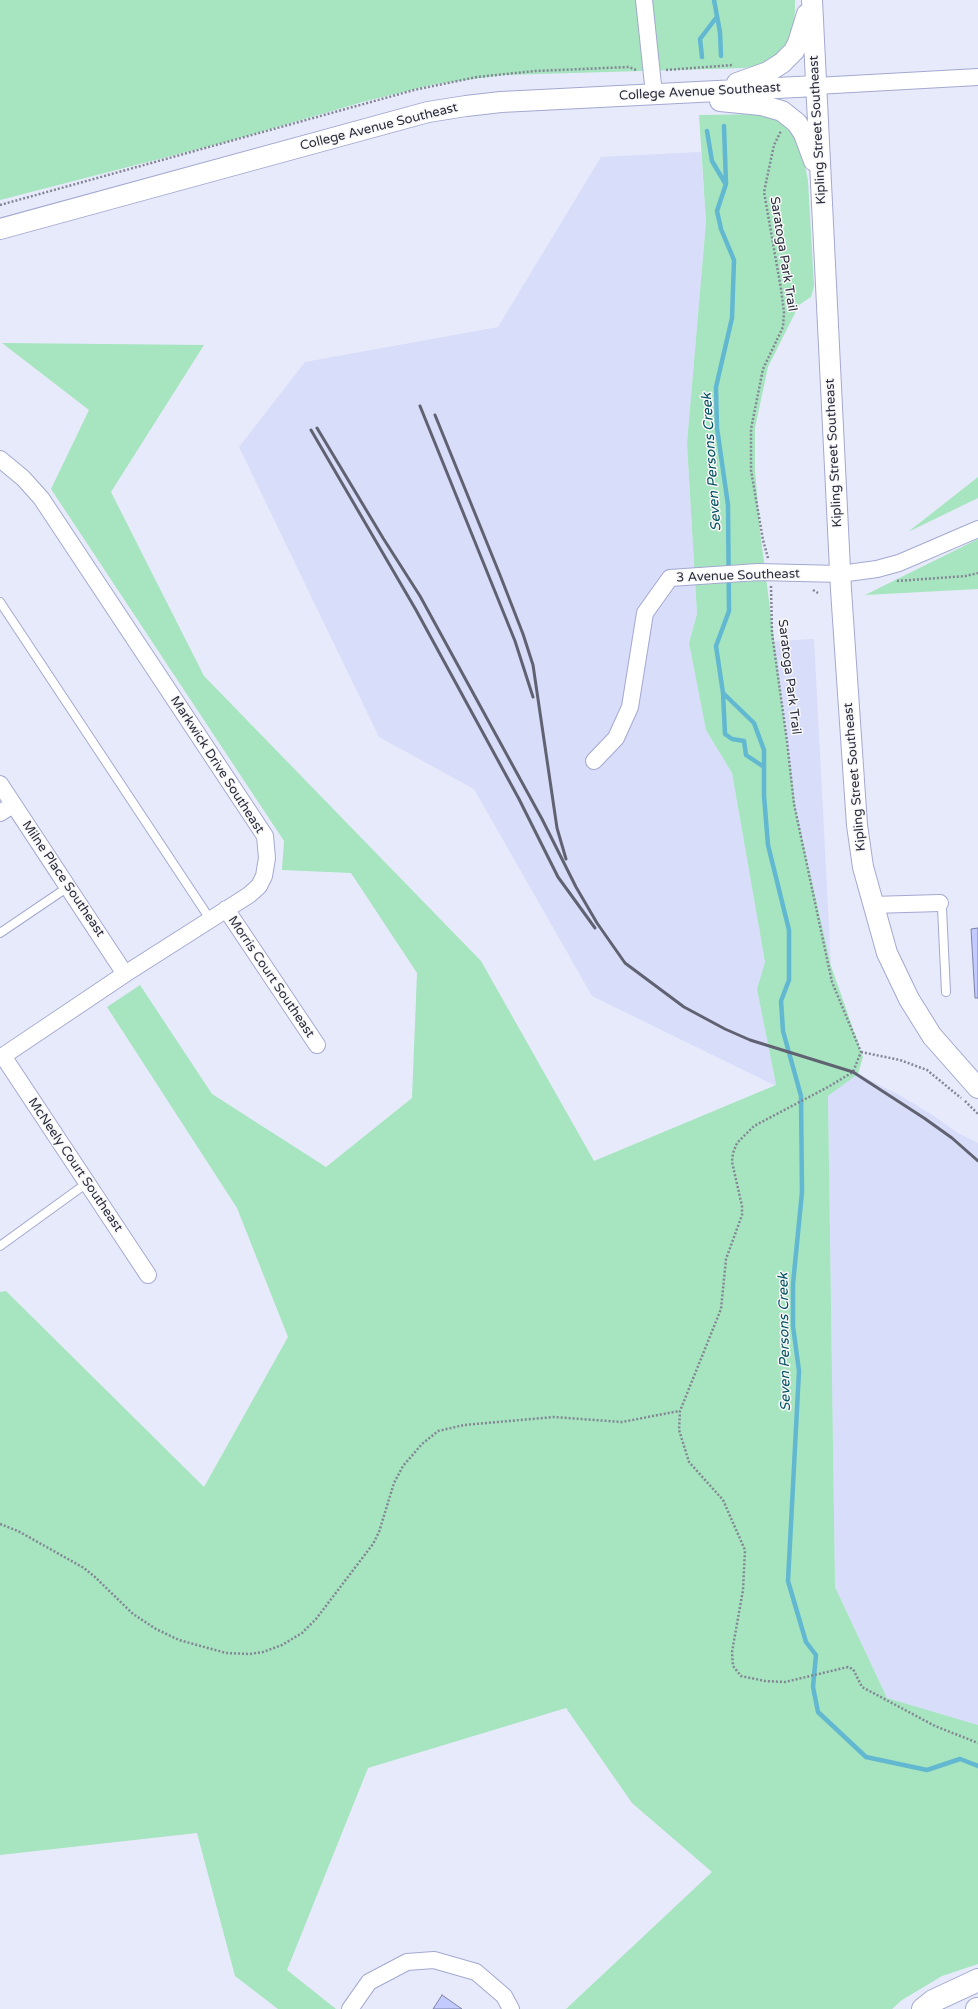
<!DOCTYPE html>
<html>
<head>
<meta charset="utf-8">
<style>
  body { margin:0 }
  canvas { display:block; background:#e7eafa }
</style>
</head>
<body>
<canvas width="978" height="2009"></canvas>
<script>
const ctx = document.querySelector('canvas').getContext('2d');
ctx.lineJoin = 'round';
function fillPath(path, color) { ctx.fillStyle = color; ctx.fill(path, 'evenodd'); }
const poly = rows => new Path2D(rows.map(r => 'M' + r).join(''));
function strokePath(path, color, width, dash) { ctx.strokeStyle = color; ctx.lineWidth = width; ctx.lineCap = dash ? 'butt' : 'round'; ctx.setLineDash(dash || []); ctx.stroke(path); }
function drawText(font, color, halo, rows, align = 'center') {
  ctx.font = font + ' "Varela Round",sans-serif'; ctx.lineWidth = 3; ctx.setLineDash([]); ctx.textBaseline = 'middle'; ctx.strokeStyle = halo; ctx.fillStyle = color; for (const [text, x, y, turn = 0] of rows) {
    ctx.save(); ctx.translate(x, y); ctx.rotate((+turn || 0) * Math.PI / 180); ctx.textAlign = isNaN(turn) ? turn : align; if (halo) ctx.strokeText(text, 0, 0); ctx.fillText(text, 0, 0); ctx.restore();
  }
}
fillPath(poly([
  [701,152,706,222,687,443,697,614,689,643,706,730,732,773,765,962,757,989,776,1086,592,996,474,789,379,737,239,447,305,362,498,327,601,157],
  [814,639,831,966,796,810,774,641],
  [858,1074,903,1097,934,1116,958,1133,978,1143,978,1725,887,1698,835,1587,828,1096]
]), '#d8ddfa');
fillPath(poly([
  [0,0,795,0,795,10,794,27,788,43,776,56,762,64,745,68,504,75,436,84,366,101,229,141,0,200],
  [772,114,788,124,797,139,804,160,808,181,814,286,811,297,799,305,768,367,755,428,755,470,760,531,796,810,831,966,863,1057,858,1074,828,1096,835,1587,887,1698,978,1725,978,1964,942,1976,902,2000,892,2009,566,2009,712,1872,632,1803,566,1708,368,1768,287,1970,336,2009,278,2009,235,1976,197,1833,0,1855,0,1292,6,1291,204,1487,288,1337,237,1208,107,1007,140,985,212,1094,326,1167,412,1098,417,973,351,873,282,870,284,841,51,489,89,410,2,343,204,345,111,492,204,676,481,961,594,1161,776,1085,757,989,765,962,732,773,706,730,689,643,697,614,687,443,706,222,699,115],
  [978,477,978,498,908,532],
  [978,539,978,589,865,595]
]), '#a6e5bf');
strokePath(poly([
  [714,0,720,32,721,56],
  [702,57,700,39,716,18],
  [724,126,726,184,717,211,721,229,734,260,732,318,716,387,717,428,728,505,729,611,716,646,723,693,754,723,764,750,764,796,768,845,789,930,789,980,781,1001,783,1031,801,1096,802,1192,793,1284,793,1326,799,1371,788,1581,806,1642,816,1655,813,1687,818,1712,866,1757,927,1770,960,1759,978,1766],
  [707,131,712,161,725,183],
  [723,693,725,734,732,739,744,741,746,755,764,767]
]), '#62b8d0', 4.5);
const building = poly([
  [978,928,978,998,975,998,971,929,978,928],
  [442,1995,462,2009,433,2009,442,1995]
]);
fillPath(building, '#c3cafd');
strokePath(building, '#7d83a8', 1);
const service = poly([
  [0,602,210,919],
  [940,903,942,908,946,992],
  [0,933,68,887],
  [0,1246,87,1183]
]);
const minor = poly([
  [644,0,654,94],
  [816,86,978,77],
  [0,459,23,478,41,498,53,516,265,836,267,858,264,876,259,886,249,895,125,974,0,1058],
  [594,761,616,738,630,707,645,613,670,578,758,572,840,574,877,569,899,563,978,529],
  [0,784,125,974],
  [0,813,13,805],
  [872,905,940,903],
  [226,909,317,1045],
  [3,1056,148,1275],
  [350,2009,369,1982,407,1962,434,1960,476,1972,504,1996,511,2009]
]);
const tertiary = poly([
  [812,0,841,590,857,825,863,867,887,953,909,999,932,1036,978,1088],
  [737,83,768,72,782,63,794,51,798,43,807,14],
  [720,101,761,105,782,111,797,123,804,134,814,161],
  [0,229,428,112,466,106,501,102,816,86]
]);
const secondary = poly([
  [923,2009,933,2001,978,1980],
  [977,2009,978,2009]
]);
strokePath(service, '#a3a9d0', 10);
strokePath(minor, '#a3a9d0', 18);
strokePath(tertiary, '#a3a9d0', 22);
strokePath(secondary, '#a3a9d0', 24);
strokePath(poly([
  [666,70,733,65],
  [0,205,414,90,477,77,535,71,629,67,636,70],
  [768,558,763,540,751,470,751,429,763,369,783,327,784,312,781,289,764,192,774,145,781,131],
  [897,581,966,576,978,573],
  [771,586,772,633,787,741,794,804,832,982,861,1052,853,1072,828,1087,754,1126,737,1143,733,1153,732,1162,742,1206,742,1215,726,1259,721,1309,680,1411,679,1430,689,1462,723,1500,745,1550,743,1590,732,1652,733,1666,741,1676,765,1681,785,1682,848,1667,853,1669,862,1687,935,1726,978,1743],
  [813,590,818,593],
  [861,1052,900,1060,927,1070,961,1098],
  [965,1101,978,1114],
  [0,1524,18,1531,84,1568,95,1577,133,1614,156,1629,179,1640,226,1653,250,1654,263,1652,282,1645,302,1633,316,1619,373,1544,379,1532,394,1483,403,1466,422,1444,438,1431,464,1425,554,1417,622,1422,679,1411]
]), '#848696', 2.5, [2, 2]);
strokePath(service, '#fff', 8);
strokePath(minor, '#fff', 16);
strokePath(tertiary, '#fff', 20);
strokePath(secondary, '#fff', 22);
strokePath(poly([
  [420,406,515,641,533,697],
  [435,415,500,575,523,634,533,665,557,828,566,859],
  [317,428,383,538,420,596,542,819,576,887,597,923,625,963,684,1007,725,1029,750,1040,853,1072,924,1118,952,1138,978,1161],
  [311,430,416,610,519,799,558,877,595,928]
]), '#606272', 3);
drawText('13px', '#2b2d3d', '#f8f8f8', [
  ["College Avenue Southeast",700,92,-3],
  ["College Avenue Southeast",379,127,-14],
  ["Kipling Street Southeast",818,130,-93],
  ["Saratoga Park Trail",783,254,81],
  ["Kipling Street Southeast",834,453,-93],
  ["3 Avenue Southeast",738,576,-2],
  ["Saratoga Park Trail",789,677,83],
  ["Markwick Drive Southeast",217,765,57],
  ["Kipling Street Southeast",855,777,-95],
  ["Milne Place Southeast",63,879,56],
  ["Morris Court Southeast",271,977,56],
  ["McNeely Court Southeast",75,1165,56]
]);
drawText('italic 14px', '#015162', '#f8f8f8', [
  ["Seven Persons Creek",712,462,-94],
  ["Seven Persons Creek",785,1342,-91]
]);
</script>
</body>
</html>
